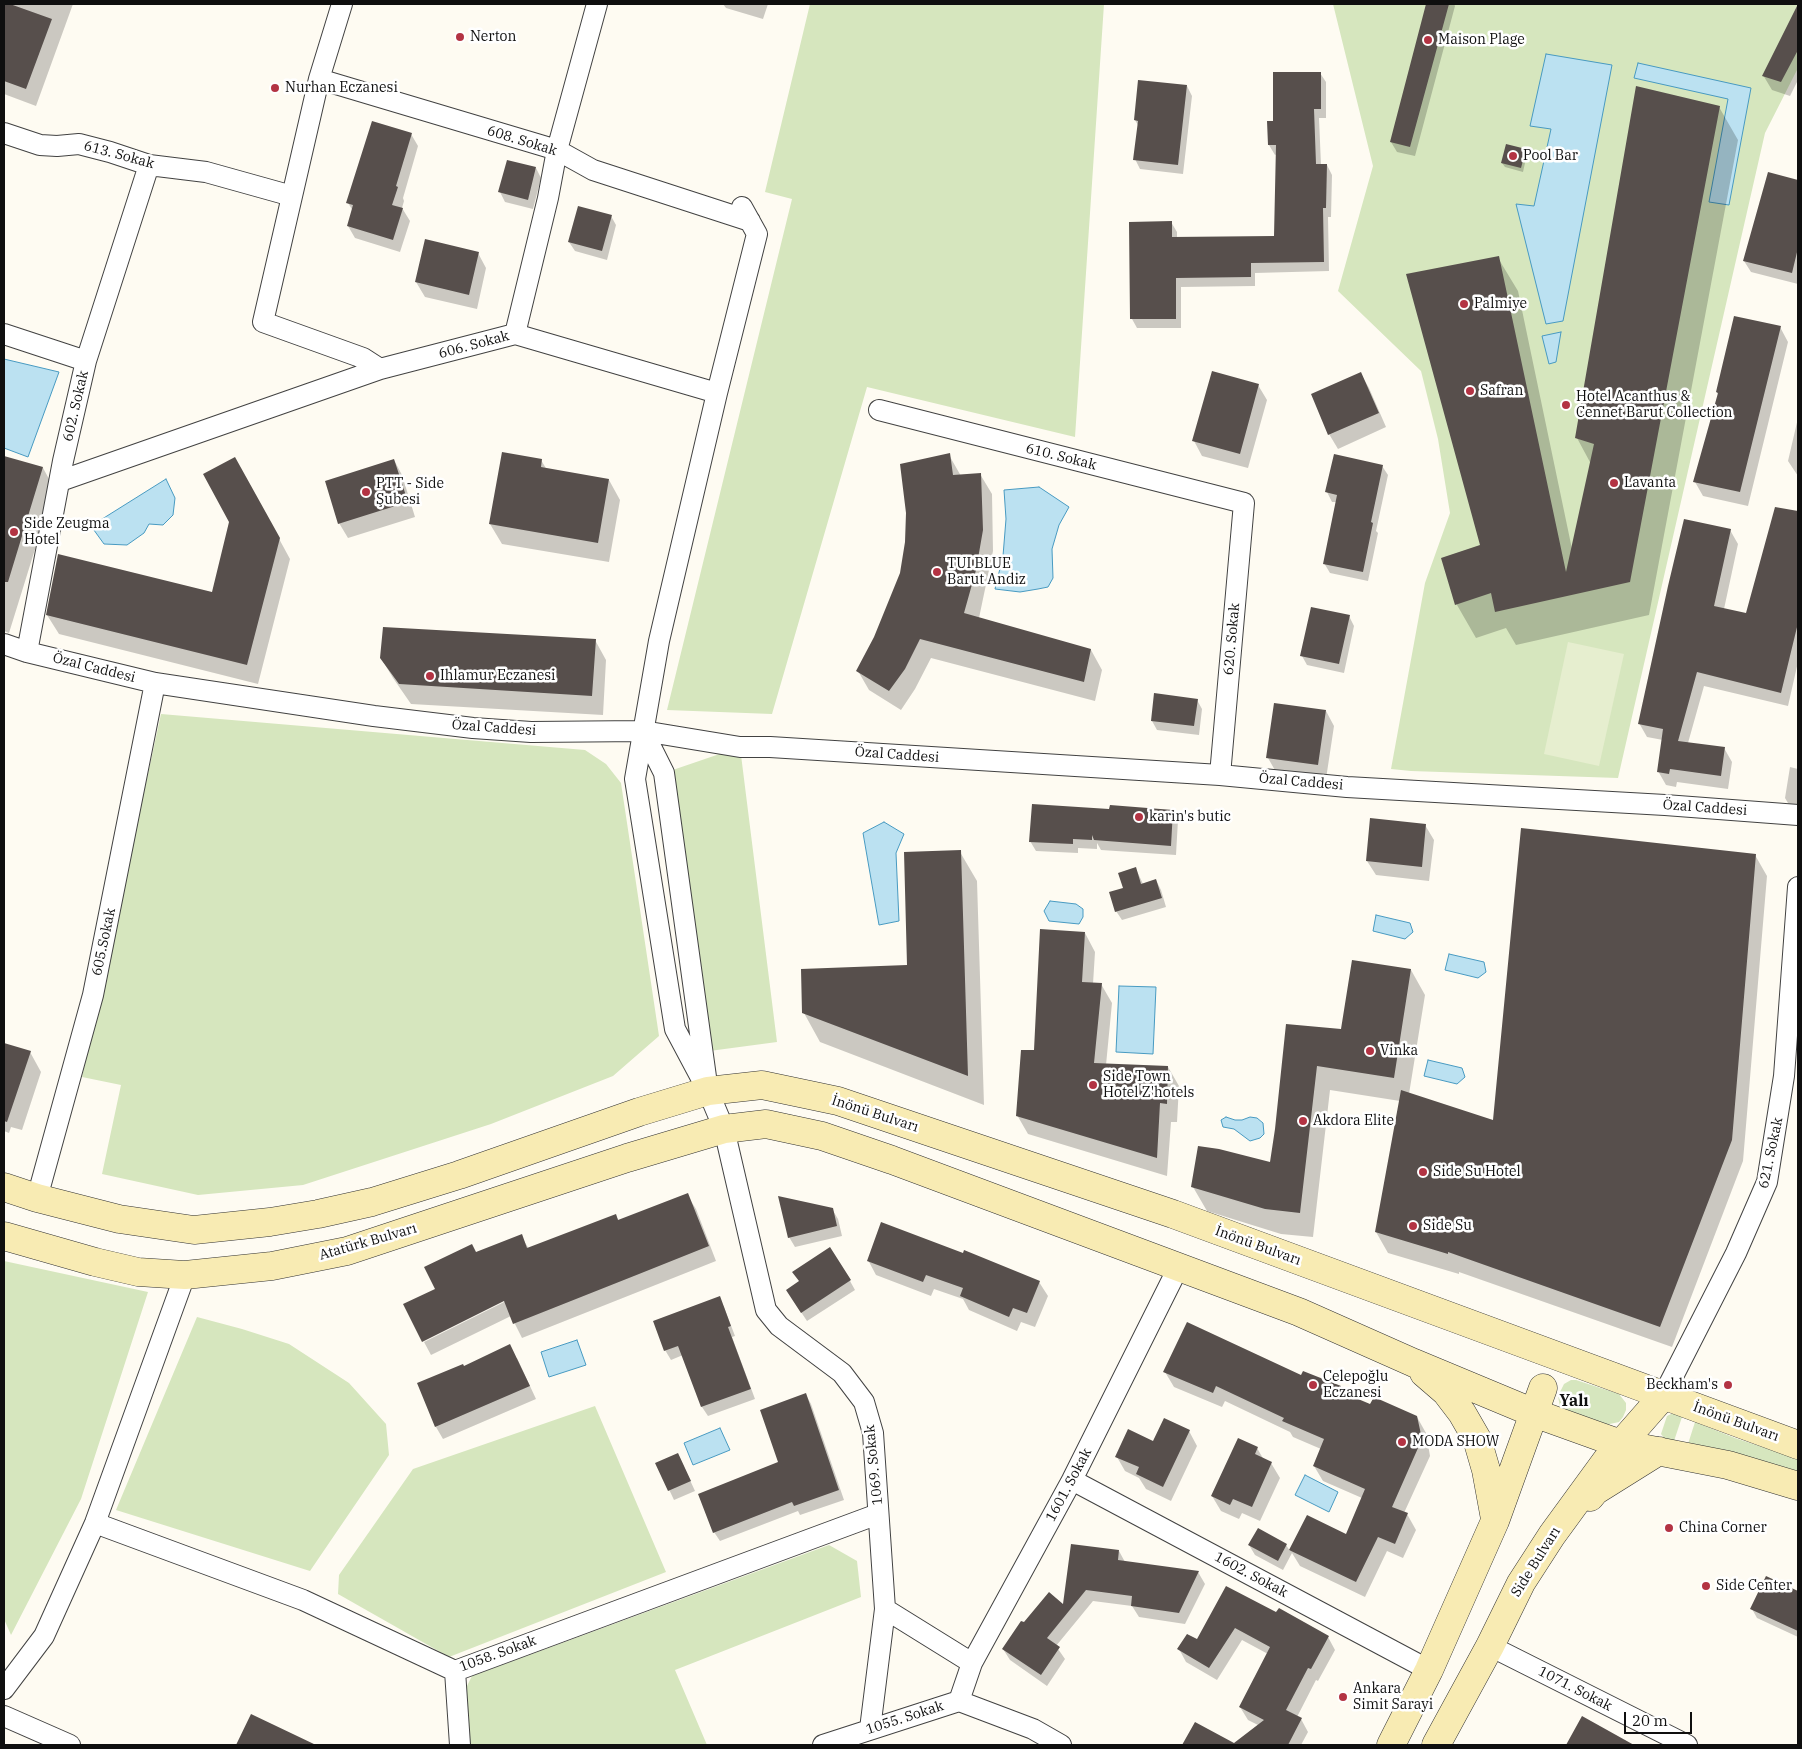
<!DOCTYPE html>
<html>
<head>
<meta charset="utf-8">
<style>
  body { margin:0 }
  #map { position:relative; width:1802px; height:1749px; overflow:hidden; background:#fefbf2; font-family:"IBM Plex Serif",serif }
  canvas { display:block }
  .frame { position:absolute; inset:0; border:5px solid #0f0f0f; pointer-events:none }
  .scale { position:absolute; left:1624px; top:1712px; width:68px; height:22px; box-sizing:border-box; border:2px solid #0f0f0f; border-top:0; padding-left:6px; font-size:15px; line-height:18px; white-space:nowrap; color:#0f0f0f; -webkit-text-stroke:4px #fff; paint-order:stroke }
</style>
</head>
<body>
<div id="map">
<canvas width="1802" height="1749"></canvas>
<div class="frame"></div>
<div class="scale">20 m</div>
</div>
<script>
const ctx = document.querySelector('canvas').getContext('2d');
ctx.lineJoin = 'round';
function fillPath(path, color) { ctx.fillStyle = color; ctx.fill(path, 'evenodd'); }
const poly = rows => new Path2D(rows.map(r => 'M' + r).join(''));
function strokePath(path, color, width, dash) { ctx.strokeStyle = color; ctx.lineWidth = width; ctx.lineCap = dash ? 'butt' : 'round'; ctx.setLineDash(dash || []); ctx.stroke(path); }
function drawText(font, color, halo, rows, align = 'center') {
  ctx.font = font + ' "IBM Plex Serif",serif'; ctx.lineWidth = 5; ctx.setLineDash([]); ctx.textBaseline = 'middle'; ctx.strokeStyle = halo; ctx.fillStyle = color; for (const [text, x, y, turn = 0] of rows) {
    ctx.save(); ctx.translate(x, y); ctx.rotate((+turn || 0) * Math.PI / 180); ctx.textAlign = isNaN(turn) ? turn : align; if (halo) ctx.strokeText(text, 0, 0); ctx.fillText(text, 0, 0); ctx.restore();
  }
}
fillPath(poly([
  [810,4,1104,4,1075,437,867,387,772,714,667,710,792,199,765,192],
  [1333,4,1798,4,1798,68,1765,133,1618,778,1411,771,1391,769,1425,583,1450,513,1438,439,1421,371,1338,291,1373,166],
  [161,714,585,750,606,764,621,783,659,1036,613,1076,491,1124,303,1185,198,1195,102,1174,121,1085,82,1077],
  [740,747,777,1042,702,1052,664,773],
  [4,1261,148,1292,81,1499,11,1635,4,1619],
  [197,1317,242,1329,289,1344,349,1383,386,1424,389,1455,310,1571,116,1510],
  [1571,1380,1576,1380,1619,1394,1626,1403,1626,1410,1623,1417,1619,1422,1605,1425,1564,1412,1560,1407,1558,1396,1564,1384],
  [595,1406,666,1572,449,1657,338,1594,339,1575,413,1469],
  [1673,1413,1682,1417,1674,1441,1665,1439,1661,1434,1667,1416],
  [1695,1422,1735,1438,1798,1459,1798,1473,1688,1444],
  [829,1545,857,1561,861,1597,675,1670,707,1745,468,1745,464,1692,472,1676]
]), '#d6e6be');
fillPath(poly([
  [1568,642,1624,654,1599,766,1544,754]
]), '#e6eecf');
const water = poly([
  [1546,54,1612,65,1563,321,1546,324,1516,204,1534,206,1551,129,1530,126,1546,54],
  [1638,63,1751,88,1729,205,1709,202,1728,99,1634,78,1638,63],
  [1561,332,1556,362,1549,364,1542,336,1561,332],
  [4,359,59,372,28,457,4,448,4,359],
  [166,479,175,498,173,515,163,525,149,524,144,533,127,545,104,544,91,526,166,479],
  [1039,487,1069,507,1059,525,1052,549,1053,578,1048,587,1038,589,1020,592,995,589,1003,556,1006,519,1004,490,1039,487],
  [884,822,904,834,896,853,899,921,879,925,863,833,884,822],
  [1050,901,1076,904,1083,909,1083,917,1079,924,1049,921,1044,911,1050,901],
  [1376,915,1410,923,1413,932,1405,939,1373,931,1376,915],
  [1449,954,1484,962,1486,972,1478,978,1445,970,1449,954],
  [1119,986,1156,987,1153,1054,1116,1052,1119,986],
  [1428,1060,1462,1068,1465,1077,1457,1084,1424,1076,1428,1060],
  [1226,1117,1235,1120,1242,1120,1250,1117,1257,1118,1263,1123,1264,1134,1260,1138,1250,1141,1234,1129,1223,1127,1221,1120,1226,1117],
  [577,1340,586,1365,549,1377,541,1352,577,1340],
  [720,1428,730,1450,693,1465,684,1443,720,1428],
  [1305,1475,1338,1492,1329,1512,1295,1495,1305,1475]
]);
fillPath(water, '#bbe1f1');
strokePath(water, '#489ac1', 1);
fillPath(poly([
  [4,4,73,4,36,106,4,94],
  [723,4,768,4,763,19,726,8],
  [1427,4,1454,4,1455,6,1415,156,1397,152,1391,142],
  [1798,5,1798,80,1790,96,1772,90,1763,75],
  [1320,73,1326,82,1326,118,1319,118,1321,165,1327,165,1332,175,1331,217,1328,217,1329,271,1255,273,1255,286,1181,287,1181,328,1137,328,1132,319,1171,222,1177,232,1177,239,1275,238,1277,154,1275,155,1269,145,1268,122,1274,122],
  [1187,86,1192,96,1183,174,1140,169,1135,159,1139,127,1135,120],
  [1719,107,1738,140,1649,615,1516,645,1506,628,1476,638,1457,605,1443,559,1481,546,1498,258,1518,291,1572,549,1591,464,1577,438],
  [411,134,418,146,403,198,404,201,402,208,410,221,400,252,355,238,348,226,353,211,348,203],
  [1525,150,1527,154,1523,172,1505,167,1502,163],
  [536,168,541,178,533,209,505,202,500,192],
  [1769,173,1798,181,1798,284,1751,272,1744,261],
  [611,216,616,225,607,260,575,251,569,242],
  [478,253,486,268,477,309,425,297,416,282],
  [1780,327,1788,342,1748,506,1703,496,1695,482,1718,395,1717,392],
  [1361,374,1369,388,1386,427,1338,449,1329,434],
  [1258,385,1267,400,1248,468,1202,456,1194,441],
  [1798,418,1798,476,1788,461],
  [949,455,961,476,980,474,992,494,993,551,979,618,1091,650,1102,670,1095,701,931,658,915,689,901,710,869,690,858,671,875,638],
  [4,458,43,468,54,488,9,633,4,631],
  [394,460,402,475,415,517,348,538,339,523],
  [541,460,547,470,609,480,620,500,609,562,502,544,490,524],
  [1382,466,1388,475,1376,531,1378,533,1368,581,1330,573,1324,563,1336,502,1332,502,1327,492],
  [246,478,290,559,258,684,59,634,47,615,213,594],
  [1776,508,1798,512,1798,662,1788,706,1704,686,1688,743,1724,748,1732,762,1728,789,1677,782,1676,787,1666,785,1658,771,1663,740,1647,737,1639,723,1730,530,1738,544,1724,609,1747,615],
  [1349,616,1354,626,1344,673,1307,665,1302,656],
  [595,640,606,660,603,715,411,704,393,678,381,658],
  [1197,700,1202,709,1199,735,1157,730,1152,721],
  [1326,711,1334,726,1326,779,1276,772,1268,758],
  [1790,767,1798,769,1798,809,1791,808,1785,798],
  [1110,810,1173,811,1178,820,1176,855,1101,850,1097,843,1097,849,1078,848,1078,853,1036,851,1030,841],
  [1425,825,1434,840,1429,881,1376,875,1367,861],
  [960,852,977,881,984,1105,820,1042,804,1013,909,967],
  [1755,855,1767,876,1743,1161,1672,1347,1459,1272,1459,1274,1388,1253,1376,1232,1400,1101,1330,1090,1313,1237,1281,1234,1207,1211,1193,1187,1271,1164,1276,1129,1287,1025,1342,1030,1411,970,1425,995,1409,1094,1494,1122],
  [1136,869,1143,884,1156,880,1161,890,1166,907,1122,920,1116,911,1124,889],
  [1085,933,1095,952,1093,984,1101,984,1112,1003,1106,1065,1168,1067,1179,1086,1177,1122,1171,1122,1167,1176,1028,1134,1017,1115,1035,1051],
  [4,1044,30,1052,41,1072,22,1130,11,1127,9,1133,4,1131],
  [687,1195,696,1209,716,1261,522,1338,511,1316,431,1355,424,1342,510,1299,437,1289,521,1236,529,1249,616,1216,619,1221],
  [832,1209,838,1219,842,1236,795,1247,789,1237],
  [868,1260,1039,1282,1048,1296,1035,1327,1021,1322,1017,1331,969,1310,963,1299,934,1289,931,1296,876,1275],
  [850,1281,855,1290,807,1321,793,1300,800,1282],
  [719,1298,724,1307,735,1336,732,1337,755,1399,708,1416,702,1407,683,1355,671,1360,665,1350],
  [517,1358,536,1399,443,1439,436,1427,464,1367],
  [1165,1372,1302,1377,1340,1387,1344,1394,1371,1406,1417,1417,1426,1433,1430,1456,1404,1513,1407,1514,1416,1530,1403,1558,1387,1551,1365,1597,1300,1566,1292,1553,1283,1570,1255,1555,1249,1545,1286,1545,1290,1551,1307,1517,1347,1536,1362,1498,1323,1481,1314,1466,1321,1449,1293,1437,1290,1432,1225,1401,1222,1407,1174,1387],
  [806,1395,811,1404,844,1500,800,1515,798,1511,720,1541,714,1532,780,1463],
  [1189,1431,1197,1446,1171,1501,1146,1489,1139,1478,1125,1471,1117,1457],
  [1257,1448,1264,1460,1271,1463,1280,1478,1260,1521,1242,1513,1239,1519,1221,1511,1212,1496],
  [678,1454,695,1491,674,1500,657,1464],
  [1119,1551,1125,1562,1198,1572,1205,1584,1185,1624,1139,1617,1132,1606,1093,1601,1056,1646,1065,1659,1047,1686,1010,1660,1003,1649,1024,1624,1064,1606],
  [1766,1578,1798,1592,1798,1637,1757,1618,1752,1609],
  [1226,1588,1277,1614,1328,1637,1335,1650,1318,1681,1316,1680,1297,1717,1301,1719,1308,1732,1301,1745,1184,1745,1196,1724,1235,1745,1258,1725,1248,1720,1240,1707,1268,1654,1242,1640,1217,1680,1186,1662,1179,1649,1198,1641],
  [252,1716,295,1736,300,1745,238,1745],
  [1582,1718,1622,1740,1625,1745,1567,1745]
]), '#0003');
fillPath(poly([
  [4,4,10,4,52,19,26,89,4,81],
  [1426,4,1449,4,1410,147,1390,142],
  [1798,4,1798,50,1781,82,1762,76],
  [1273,72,1321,72,1321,109,1314,109,1316,164,1327,164,1326,208,1323,208,1324,262,1251,263,1251,277,1176,278,1176,319,1130,319,1129,222,1172,221,1172,237,1274,236,1276,145,1268,145,1267,121,1273,121],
  [1138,80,1187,85,1178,165,1133,160,1138,121,1134,120],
  [1636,86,1720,106,1630,582,1495,612,1491,593,1455,605,1441,558,1480,545,1406,274,1499,256,1566,572,1594,444,1575,438],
  [372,121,412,133,396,186,398,187,392,205,403,208,393,240,347,226,353,205,346,203],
  [1506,144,1526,149,1521,168,1501,163],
  [507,160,536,167,528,200,498,192],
  [1768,172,1798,180,1798,248,1792,273,1743,261],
  [578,206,612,215,602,251,568,242],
  [425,239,479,252,469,295,415,282],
  [1734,316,1781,326,1740,492,1693,482,1718,393,1716,392],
  [1212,371,1259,384,1240,454,1192,441],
  [1361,372,1379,413,1328,435,1311,394],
  [502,452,542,459,541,467,609,479,598,543,489,524],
  [950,453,953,475,981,473,983,530,976,570,964,613,1091,649,1084,682,920,639,905,669,889,691,856,671,874,637,900,573,905,542,906,513,900,464],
  [1334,454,1383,465,1371,522,1373,523,1363,572,1323,564,1337,495,1325,492],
  [4,456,43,467,8,582,4,582],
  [235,457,280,538,247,665,46,615,58,554,212,592,229,522,203,474],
  [394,459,408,502,338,524,325,481],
  [1775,507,1798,511,1798,623,1781,693,1697,672,1678,741,1725,747,1721,776,1670,769,1669,774,1657,772,1663,729,1638,724,1668,586,1684,519,1731,529,1714,606,1746,613],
  [1311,607,1350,615,1339,664,1300,656],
  [383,627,596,639,592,696,399,684,380,658],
  [1154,693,1198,699,1194,726,1151,721],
  [1274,703,1326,710,1318,765,1266,758],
  [1032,804,1109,809,1110,805,1173,810,1171,846,1094,840,1092,835,1092,840,1073,839,1073,844,1029,842],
  [1370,818,1426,824,1422,867,1366,861],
  [1521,828,1756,854,1732,1140,1660,1327,1448,1252,1448,1254,1375,1232,1401,1090,1493,1120],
  [961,850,968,1076,802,1013,801,969,907,965,904,852],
  [1136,867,1141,884,1156,879,1162,898,1115,912,1109,892,1123,888,1118,873],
  [1040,929,1085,932,1082,982,1102,983,1094,1063,1168,1066,1167,1104,1160,1103,1157,1158,1016,1116,1021,1050,1034,1050],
  [1352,960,1411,969,1394,1078,1317,1066,1300,1213,1265,1209,1191,1187,1198,1146,1219,1149,1270,1162,1275,1129,1286,1024,1341,1029],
  [4,1043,31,1051,7,1122,4,1121],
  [688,1193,709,1246,639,1274,513,1324,504,1301,422,1342,403,1304,435,1289,424,1267,472,1244,476,1252,522,1234,527,1248,616,1214,618,1220],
  [778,1196,833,1208,837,1226,788,1238],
  [881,1222,963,1253,964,1250,1040,1281,1027,1313,1013,1308,1009,1317,960,1296,963,1288,926,1275,923,1282,867,1261],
  [830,1247,851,1280,801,1313,786,1290,799,1281,792,1272],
  [720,1296,731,1326,728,1327,751,1389,701,1407,678,1346,664,1351,653,1321],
  [1187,1322,1301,1375,1303,1371,1341,1386,1339,1391,1370,1404,1374,1397,1417,1416,1422,1439,1392,1507,1408,1513,1395,1544,1378,1537,1356,1582,1289,1550,1307,1515,1346,1534,1365,1489,1313,1466,1324,1439,1282,1421,1284,1418,1216,1386,1213,1393,1163,1372],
  [510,1344,530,1386,435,1427,417,1383,463,1364,464,1366],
  [806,1393,839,1490,794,1506,792,1502,713,1533,698,1494,778,1462,760,1410],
  [1164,1418,1190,1430,1163,1487,1136,1474,1139,1467,1115,1457,1128,1429,1153,1441],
  [1238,1438,1258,1447,1255,1454,1272,1462,1252,1507,1233,1499,1230,1505,1211,1496],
  [678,1453,691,1481,668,1491,655,1463],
  [1258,1528,1287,1544,1278,1561,1248,1545],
  [1071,1544,1119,1550,1118,1560,1199,1571,1179,1613,1131,1606,1132,1596,1086,1590,1047,1638,1060,1647,1041,1675,1002,1649,1021,1621,1024,1622,1049,1592,1063,1604],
  [1766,1576,1798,1591,1798,1631,1750,1609],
  [1226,1586,1276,1612,1279,1608,1329,1636,1311,1669,1308,1668,1286,1710,1302,1718,1288,1745,1182,1745,1195,1722,1234,1743,1264,1720,1239,1707,1270,1647,1235,1628,1209,1668,1177,1649,1187,1634,1197,1639],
  [251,1714,316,1745,236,1745],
  [1582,1716,1634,1745,1566,1745]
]), '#574f4c');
const street = poly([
  [342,4,319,79,263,322,363,358,380,369,515,334,717,393],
  [319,79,557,150,593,170,750,221],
  [4,133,40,145,57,146,79,144,110,152,149,165,206,172,292,196],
  [742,207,757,234,717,393,659,641,635,779,675,1029,708,1091,724,1129,766,1310,779,1326,842,1373,864,1402,873,1433,885,1609,870,1729],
  [4,334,86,361],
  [515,334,548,198,557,150,597,4],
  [879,410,1244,503,1220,775],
  [60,481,380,369],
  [4,644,27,652,155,683,374,716,473,728,531,732,643,731,740,747,770,747,1220,775,1347,787,1665,805,1798,815],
  [27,652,63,461,86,361,149,165],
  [643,731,664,773,706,1077],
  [37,1198,93,995,155,683],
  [1663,1396,1736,1253,1767,1182,1784,1076,1798,887],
  [1072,1480,1429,1670],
  [95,1523,303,1600,455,1671,878,1514],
  [885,1609,972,1663],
  [1490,1646,1687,1745],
  [455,1671,460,1745],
  [4,1689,44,1636,95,1523,185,1275],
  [959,1701,972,1663,1072,1480,1178,1268],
  [959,1701,1033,1729,1061,1745],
  [4,1716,70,1745],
  [823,1745,959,1701]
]);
const secondary = poly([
  [4,1187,37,1198,119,1219,194,1230,270,1222,318,1214,372,1202,459,1175,639,1112,708,1091,762,1085,838,1101,1173,1214,1798,1445],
  [4,1236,95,1262,138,1272,185,1275,272,1266,347,1251,627,1158,724,1129,766,1124,822,1136,892,1160,1299,1312,1414,1363,1534,1413,1598,1436,1621,1444,1728,1465,1798,1486],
  [1424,1373,1446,1392,1462,1413,1477,1439,1486,1470,1495,1519],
  [1590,1497,1595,1491,1659,1451],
  [1391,1745,1429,1670,1495,1521,1543,1388],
  [1436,1745,1490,1646,1521,1583,1552,1535,1606,1461,1663,1396]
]);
strokePath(street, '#424242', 22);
strokePath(secondary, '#313131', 29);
strokePath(street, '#fff', 20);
strokePath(secondary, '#f8ebb3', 28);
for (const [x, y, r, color] of [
  [460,37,5,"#b33343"],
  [1428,40,5,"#b33343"],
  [275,88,5,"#b33343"],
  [1513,156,5,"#b33343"],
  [1464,304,5,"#b33343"],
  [1470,391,5,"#b33343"],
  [1566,405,5,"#b33343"],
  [1614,483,5,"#b33343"],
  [366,492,5,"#b33343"],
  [14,532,5,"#b33343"],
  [937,572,5,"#b33343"],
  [430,676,5,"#b33343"],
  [1139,817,5,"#b33343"],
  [1370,1051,5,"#b33343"],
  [1093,1085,5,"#b33343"],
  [1303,1121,5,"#b33343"],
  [1423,1172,5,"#b33343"],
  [1413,1226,5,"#b33343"],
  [1313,1385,5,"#b33343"],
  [1728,1385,5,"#b33343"],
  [1402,1442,5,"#b33343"],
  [1669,1528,5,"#b33343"],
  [1706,1586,5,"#b33343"],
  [1343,1697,5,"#b33343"]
]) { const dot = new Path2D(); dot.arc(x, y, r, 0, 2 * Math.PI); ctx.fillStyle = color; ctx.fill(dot); strokePath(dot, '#fff', 2); }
drawText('14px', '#0f0f0f', '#fff', [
  ["Nerton",470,37],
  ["Maison Plage",1438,40],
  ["Nurhan Eczanesi",285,88],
  ["Pool Bar",1523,156],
  ["Palmiye",1474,304],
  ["Safran",1480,391],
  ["Hotel Acanthus &",1576,397],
  ["Cennet Barut Collection",1576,413],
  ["Lavanta",1624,483],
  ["PTT - Side",376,484],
  ["Şubesi",376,500],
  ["Side Zeugma",24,524],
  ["Hotel",24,540],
  ["TUI BLUE",947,564],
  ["Barut Andiz",947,580],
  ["Ihlamur Eczanesi",440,676],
  ["karin's butic",1149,817],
  ["Vinka",1380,1051],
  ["Side Town",1103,1077],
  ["Hotel Z'hotels",1103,1093],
  ["Akdora Elite",1313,1121],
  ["Side Su Hotel",1433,1172],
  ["Side Su",1423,1226],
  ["Celepoğlu",1323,1377],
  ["Eczanesi",1323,1393],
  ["Beckham's",1718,1385,"right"],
  ["MODA SHOW",1412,1442],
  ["China Corner",1679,1528],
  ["Side Center",1716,1586],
  ["Ankara",1353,1689],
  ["Simit Sarayi",1353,1705]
], 'left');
drawText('14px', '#0f0f0f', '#fff', [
  ["608. Sokak",522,141,17],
  ["613. Sokak",119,155,15],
  ["606. Sokak",474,345,-15],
  ["602. Sokak",76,406,-77],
  ["610. Sokak",1061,457,14],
  ["620. Sokak",1232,639,-85],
  ["Özal Caddesi",94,668,14],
  ["Özal Caddesi",494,728,4],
  ["Özal Caddesi",897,755,4],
  ["Özal Caddesi",1301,782,5],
  ["Özal Caddesi",1705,808,4],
  ["605.Sokak",104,942,-78],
  ["İnönü Bulvarı",875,1114,18],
  ["621. Sokak",1771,1153,-78],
  ["Atatürk Bulvarı",368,1242,-16],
  ["İnönü Bulvarı",1258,1246,20],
  ["İnönü Bulvarı",1736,1422,20],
  ["1069. Sokak",874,1465,-96],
  ["1601. Sokak",1069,1485,-62],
  ["Side Bulvarı",1536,1562,-58],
  ["1602. Sokak",1251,1575,28],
  ["1058. Sokak",498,1654,-20],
  ["1071. Sokak",1575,1689,27],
  ["1055. Sokak",905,1718,-18]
]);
drawText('bold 16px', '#0f0f0f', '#fff', [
  ["Yalı",1574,1401]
]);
</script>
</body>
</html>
